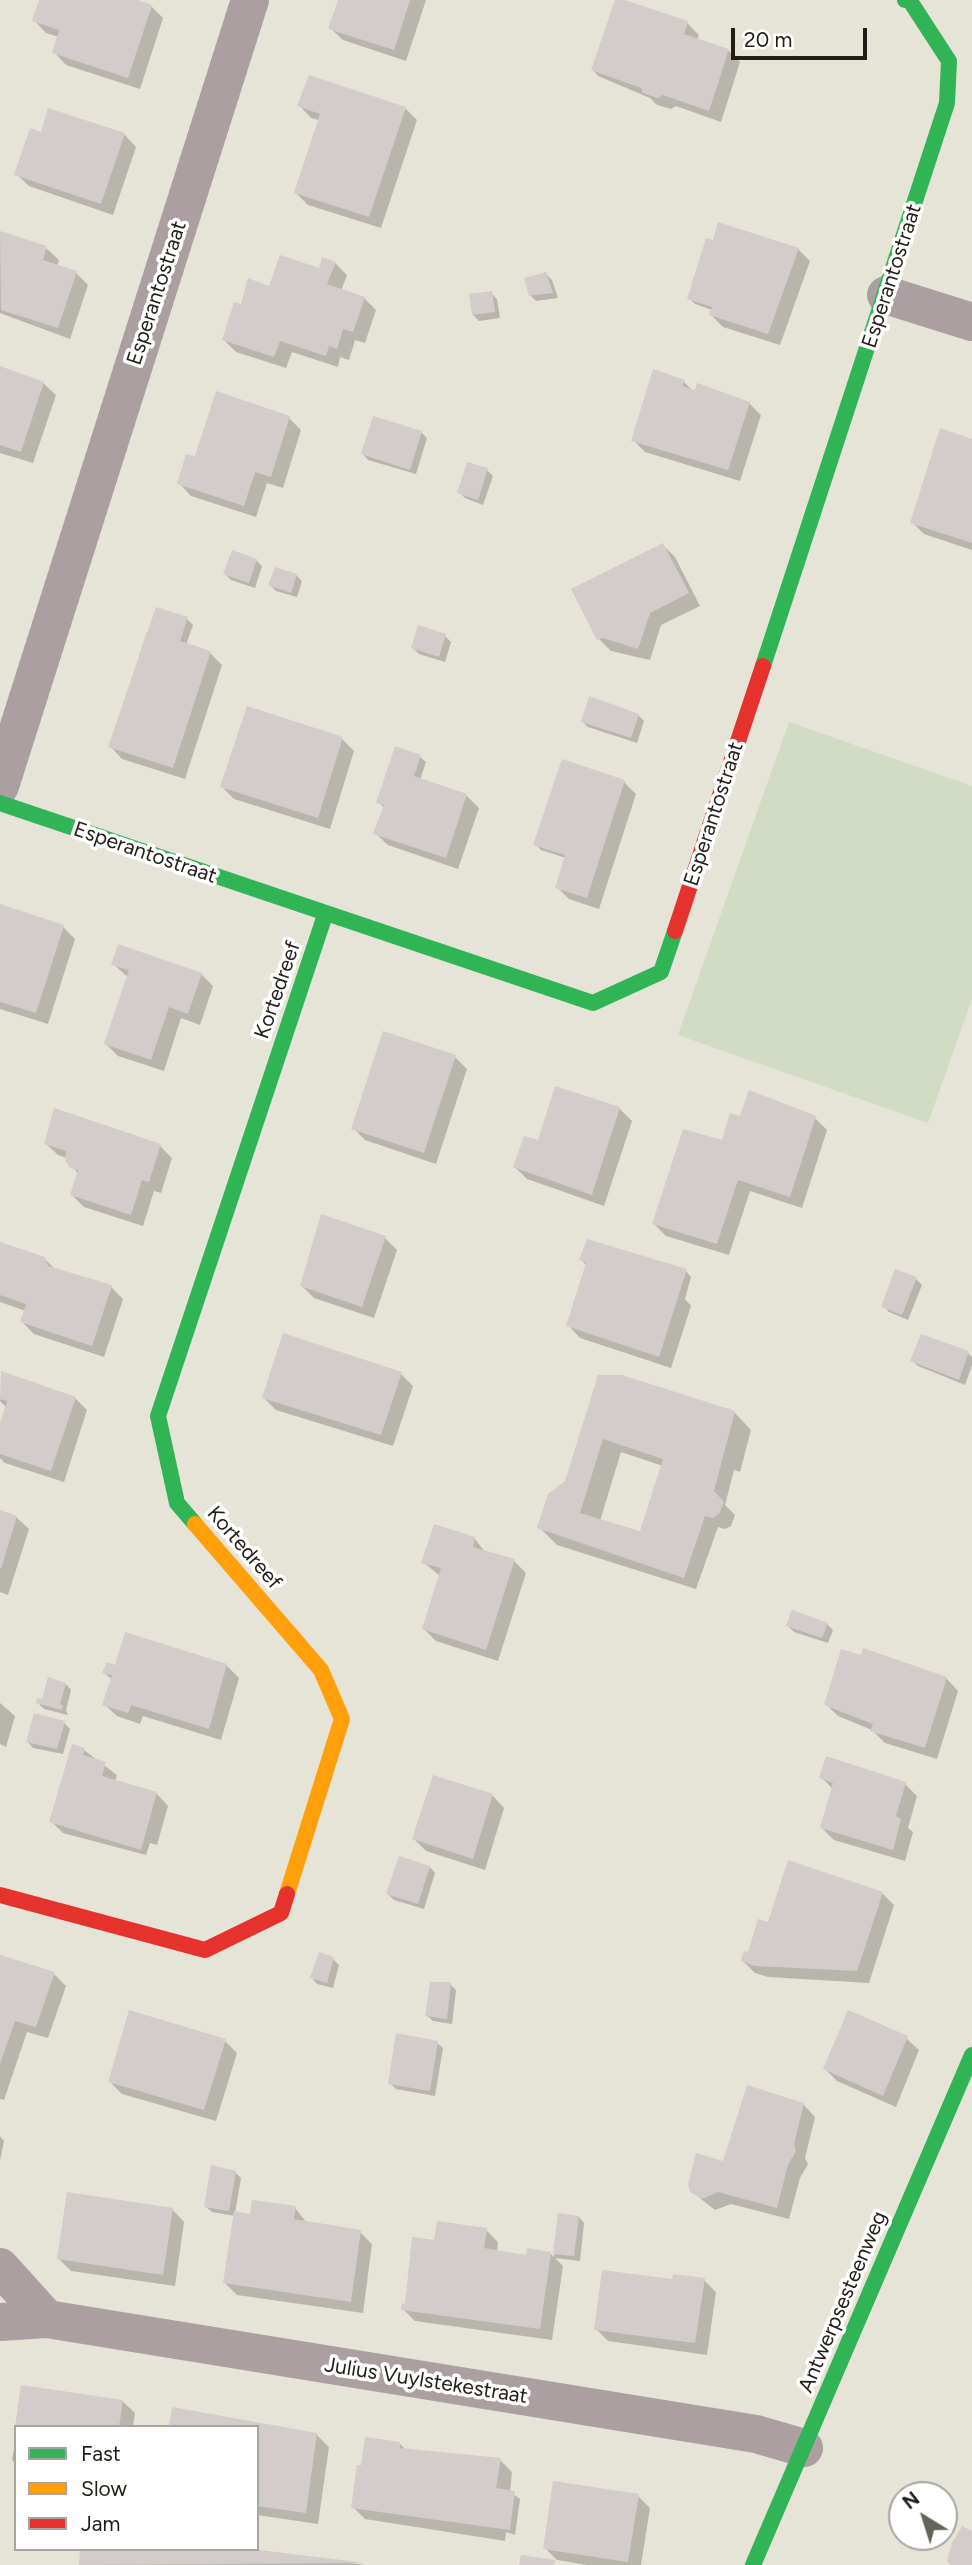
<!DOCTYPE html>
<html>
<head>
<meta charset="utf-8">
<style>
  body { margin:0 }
  #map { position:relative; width:972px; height:2565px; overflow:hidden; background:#e6e3d7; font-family:Figtree,sans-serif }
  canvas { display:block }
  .legend { position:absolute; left:14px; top:2425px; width:245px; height:126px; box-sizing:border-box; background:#fff; border:2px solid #a6a5a2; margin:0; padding:9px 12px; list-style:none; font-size:21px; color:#201e16 }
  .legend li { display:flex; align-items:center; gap:14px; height:35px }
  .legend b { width:35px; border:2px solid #a6a5a2 }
  .north { position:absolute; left:888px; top:2481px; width:70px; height:70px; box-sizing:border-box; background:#fff; border:2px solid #a6a5a2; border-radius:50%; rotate:322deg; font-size:19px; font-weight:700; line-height:28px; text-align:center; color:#201e16 }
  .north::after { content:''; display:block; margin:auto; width:24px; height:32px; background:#65635a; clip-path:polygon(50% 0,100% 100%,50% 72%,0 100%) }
  .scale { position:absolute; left:731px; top:28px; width:136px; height:32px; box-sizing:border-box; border:4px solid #201e16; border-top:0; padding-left:9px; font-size:21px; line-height:24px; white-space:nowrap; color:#201e16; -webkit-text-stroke:5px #fff; paint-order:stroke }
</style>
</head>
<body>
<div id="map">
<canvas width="972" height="2565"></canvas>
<ul class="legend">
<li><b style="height:9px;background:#30b455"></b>Fast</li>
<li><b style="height:9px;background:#ff9f0a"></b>Slow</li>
<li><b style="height:9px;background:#e5322d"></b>Jam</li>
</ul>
<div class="north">N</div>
<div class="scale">20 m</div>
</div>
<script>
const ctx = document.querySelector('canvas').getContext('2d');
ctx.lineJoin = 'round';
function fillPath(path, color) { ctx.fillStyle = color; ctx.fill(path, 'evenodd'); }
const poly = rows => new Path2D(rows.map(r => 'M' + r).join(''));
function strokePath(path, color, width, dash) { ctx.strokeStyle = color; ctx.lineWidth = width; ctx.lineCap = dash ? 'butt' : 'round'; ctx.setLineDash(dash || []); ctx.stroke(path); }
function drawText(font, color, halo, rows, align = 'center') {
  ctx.font = font + ' Figtree,sans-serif'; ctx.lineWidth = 7; ctx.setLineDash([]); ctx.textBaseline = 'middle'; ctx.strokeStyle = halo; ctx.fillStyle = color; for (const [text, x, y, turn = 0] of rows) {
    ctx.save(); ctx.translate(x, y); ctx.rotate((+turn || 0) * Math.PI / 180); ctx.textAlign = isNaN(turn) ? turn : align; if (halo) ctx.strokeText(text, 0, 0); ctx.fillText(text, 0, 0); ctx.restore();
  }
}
fillPath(poly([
  [789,722,972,786,972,999,928,1123,678,1035]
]), '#d2dbc4');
fillPath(poly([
  [41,0,132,0,151,6,163,18,140,89,66,65,54,52,59,37,46,33,34,20],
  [340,0,426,0,406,61,343,40,330,28],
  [617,0,687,23,699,35,697,40,728,50,740,62,721,122,676,106,671,109,657,105,650,98,598,76,593,70],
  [299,105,405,108,417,120,381,228,308,205,296,193,319,120,311,118],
  [42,134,124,134,136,147,113,215,29,186,16,174],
  [0,233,46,248,59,260,57,266,76,273,88,285,70,339,0,313],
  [798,249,810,261,780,345,723,327,711,315,712,310,695,304,689,298],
  [335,263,347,275,341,291,364,298,376,310,365,343,355,340,349,360,340,357,338,367,292,352,286,368,236,352,224,340,242,306,271,288],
  [546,274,552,280,558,298,536,301,530,295],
  [491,293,497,299,500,318,479,321,473,315],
  [0,368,43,383,56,395,33,463,0,453],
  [684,382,693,391,749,403,761,415,740,481,645,452,633,440],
  [289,418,301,430,283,488,267,483,256,517,191,496,179,483,196,459],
  [421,432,427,438,416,474,368,460,363,454],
  [972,441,972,550,924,534,912,522],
  [487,470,493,476,483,505,465,498,459,492],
  [663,545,675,557,700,606,661,625,650,660,611,651,599,639],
  [256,560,262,566,255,588,231,580,225,574],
  [296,575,302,581,297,597,276,591,270,585],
  [187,619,193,625,186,645,210,653,222,665,185,779,122,759,110,746,147,632],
  [445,636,451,642,445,662,419,654,413,648],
  [638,715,644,721,637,743,588,727,583,722],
  [342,739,354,751,330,829,234,799,222,787],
  [420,757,426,762,420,780,467,796,479,808,458,869,388,845,375,833,385,808,378,802],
  [624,782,636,794,599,909,569,899,557,887,566,858,541,850,535,844],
  [0,907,63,927,75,939,48,1024,0,1009],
  [113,964,201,974,213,986,200,1025,181,1018,164,1071,118,1056,106,1044,129,978],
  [455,1057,467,1069,436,1164,365,1140,353,1128],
  [556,1088,620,1109,632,1121,604,1206,527,1179,515,1167,540,1143],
  [741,1118,815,1118,827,1130,802,1208,750,1191,729,1255,666,1236,654,1224],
  [45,1143,160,1146,172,1158,161,1193,154,1191,143,1226,84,1207,72,1195,78,1174,67,1158,58,1155],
  [385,1238,397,1250,374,1318,314,1298,302,1286],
  [0,1244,44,1258,56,1270,111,1287,123,1299,104,1357,34,1334,22,1322,26,1311,0,1302],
  [581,1260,686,1271,691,1277,685,1299,691,1306,671,1368,580,1338,568,1325,587,1266],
  [916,1279,922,1285,908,1320,889,1312,883,1306],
  [968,1353,972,1357,972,1365,965,1385,918,1366,912,1360],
  [3,1373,75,1398,87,1410,64,1482,5,1463,0,1458,0,1428,7,1408,0,1401],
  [401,1374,413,1386,393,1446,276,1410,264,1398],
  [599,1377,734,1412,751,1430,740,1472,734,1470,725,1505,735,1515,731,1526,725,1529,718,1527,696,1589,557,1545,539,1527,567,1482],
  [621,1452,663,1466,641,1533,600,1521],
  [0,1512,16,1517,29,1529,8,1595,0,1592],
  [474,1538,486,1553,514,1561,526,1573,498,1661,436,1641,424,1629,440,1576,423,1562],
  [827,1624,833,1630,828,1643,794,1632,788,1626],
  [226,1665,239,1678,221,1740,143,1716,140,1724,117,1716,104,1704,112,1680,104,1672,116,1667],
  [946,1678,958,1691,937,1759,885,1743,872,1730,838,1716,826,1704],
  [66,1684,71,1690,66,1710,68,1715,44,1709,38,1703],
  [0,1703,15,1716,6,1747,0,1744],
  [64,1723,70,1729,63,1754,33,1748,28,1742],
  [84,1750,117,1775,115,1782,156,1793,168,1806,157,1845,150,1843,146,1855,63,1833,51,1821],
  [821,1777,905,1784,917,1796,908,1828,913,1832,905,1861,834,1840,822,1828,833,1789],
  [492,1795,504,1808,485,1870,426,1851,414,1839],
  [430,1867,435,1873,424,1909,394,1900,388,1894],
  [882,1893,894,1905,869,1983,768,1977,755,1973,743,1961,769,1924],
  [0,1957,54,1974,66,1986,48,2038,27,2032,4,2100,0,2099],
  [333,1959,339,1965,333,1988,317,1984,312,1978],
  [450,1984,456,1990,452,2024,433,2021,427,2015],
  [906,2038,919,2050,896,2107,837,2081,825,2069],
  [225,2041,237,2053,216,2121,122,2094,110,2082],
  [437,2043,443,2048,435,2096,396,2089,390,2083],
  [803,2104,815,2117,805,2158,808,2164,800,2178,789,2219,731,2204,715,2210,691,2191],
  [0,2136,4,2141,0,2161],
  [235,2172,241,2178,235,2213,251,2216,295,2208,307,2223,360,2232,372,2244,363,2313,237,2295,225,2283,235,2216,212,2212,206,2207],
  [172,2209,184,2222,175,2286,71,2271,58,2258],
  [560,2215,579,2217,584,2223,580,2261,555,2258,563,2266,552,2340,415,2321,403,2309,486,2230,498,2242,497,2252,528,2257,551,2254,554,2257],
  [704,2280,716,2292,707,2355,608,2341,596,2329,673,2281],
  [122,2401,135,2413,133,2427,17,2427],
  [173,2409,317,2435,329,2447,318,2524,257,2515,257,2427],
  [16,2437,16,2463,12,2460],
  [399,2443,406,2450,500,2460,512,2472,510,2492,520,2499,515,2535,506,2532,505,2541,365,2519,353,2507],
  [638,2496,650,2508,641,2565,587,2565,557,2560,545,2548],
  [82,2549,237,2549,366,2565,80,2565]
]), '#0003');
fillPath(poly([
  [39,0,138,0,152,5,128,78,52,53,59,30,32,21],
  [338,0,410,0,394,50,328,29],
  [615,0,625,0,688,21,684,34,729,49,709,111,663,95,658,98,643,93,641,88,591,70],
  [309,75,406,107,369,217,294,193,320,114,297,106],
  [48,108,125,133,101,204,14,175,30,128,41,132],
  [718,222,799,248,768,334,709,315,712,307,687,299,706,238,713,240],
  [0,231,47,246,43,260,77,271,58,328,1,310],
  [280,255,319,268,322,257,336,262,327,284,365,297,353,332,343,329,337,349,329,346,326,356,280,341,274,357,222,340,234,302,241,304,248,278,269,286],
  [546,272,553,293,529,296,524,278],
  [492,291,495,312,472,315,469,294],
  [0,366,44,382,21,452,0,445],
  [653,369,685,380,682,386,695,390,697,383,750,402,728,470,631,441],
  [216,391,290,416,271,477,255,472,244,506,177,484,186,454,195,456],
  [373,416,422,431,410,470,361,454],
  [940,428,972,439,972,543,910,523],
  [467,462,488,468,478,500,457,493],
  [663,543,689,593,650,613,638,649,603,638,597,640,571,589],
  [232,550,257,559,249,583,223,574],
  [275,567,297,574,291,593,268,585],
  [156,607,188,617,180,641,211,651,173,768,108,747],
  [418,625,446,634,439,657,411,648],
  [589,696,639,714,631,738,581,722],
  [247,706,343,737,318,818,220,787],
  [395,746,421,755,414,776,467,794,446,858,373,834,384,805,376,803],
  [562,759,625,780,587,898,555,888,565,855,533,845],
  [0,904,64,925,36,1013,0,1002],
  [118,944,202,973,188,1014,169,1007,151,1060,104,1044,129,970,111,965],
  [383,1031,456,1055,424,1153,351,1129],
  [555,1086,620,1107,592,1195,513,1167,524,1136,538,1140],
  [749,1090,816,1116,790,1197,738,1180,717,1244,652,1224,683,1129,722,1140,730,1113,740,1116],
  [54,1108,161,1144,149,1182,142,1180,131,1215,70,1195,78,1170,70,1168,65,1160,66,1151,44,1144],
  [321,1214,386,1236,362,1307,300,1286],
  [587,1239,687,1269,659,1357,566,1326,586,1263,579,1260],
  [0,1242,45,1257,48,1266,112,1285,92,1346,20,1322,26,1304,0,1295],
  [895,1269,917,1277,902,1315,881,1307],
  [283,1333,402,1372,381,1435,262,1398],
  [921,1334,969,1351,959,1380,910,1361],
  [1,1371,76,1397,51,1471,0,1454,0,1423,7,1401,0,1399],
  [598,1375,622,1375,735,1411,714,1491,724,1502,719,1514,712,1518,705,1516,684,1578,537,1528,548,1494,565,1481],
  [603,1439,663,1459,640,1531,580,1513],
  [0,1510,17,1516,1,1569,0,1568],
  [434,1524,475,1537,473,1547,515,1559,486,1650,422,1629,441,1568,421,1563],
  [792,1610,828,1623,822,1638,786,1626],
  [125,1632,227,1664,209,1729,131,1705,128,1713,102,1705,112,1675,102,1673,107,1662,115,1665],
  [863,1648,947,1677,925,1748,870,1731,873,1724,824,1705,841,1649,861,1655],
  [48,1677,66,1683,60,1704,63,1705,62,1710,36,1703,37,1698,42,1699],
  [34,1713,65,1721,57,1749,26,1742],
  [72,1744,85,1748,83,1755,106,1762,102,1776,157,1792,141,1850,49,1822],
  [826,1756,906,1782,896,1816,901,1819,893,1850,820,1828,833,1783,819,1778],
  [433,1775,493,1794,473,1859,412,1839],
  [399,1856,430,1866,418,1904,386,1894],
  [788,1860,883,1892,857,1971,755,1966,741,1961,744,1951,748,1952,758,1919,768,1922],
  [319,1952,334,1957,327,1983,310,1978],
  [0,1955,55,1972,36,2027,15,2021,0,2064],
  [430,1982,451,1982,447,2019,425,2016],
  [129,2010,226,2039,204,2110,108,2082],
  [848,2010,908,2036,883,2096,823,2069],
  [396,2033,438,2041,430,2091,388,2084],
  [747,2085,804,2103,794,2144,796,2151,788,2165,777,2208,718,2192,702,2199,690,2192,688,2184,696,2153,723,2161],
  [211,2165,236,2171,229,2211,204,2207],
  [67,2192,173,2208,163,2275,57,2259],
  [252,2200,296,2206,294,2219,361,2230,351,2302,223,2283,234,2211,250,2214],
  [558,2213,579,2216,574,2256,553,2254],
  [437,2221,487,2228,484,2248,526,2255,527,2248,551,2252,540,2329,401,2310,402,2303,405,2304,412,2237,434,2240],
  [602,2270,672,2279,673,2274,705,2278,695,2343,594,2330],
  [21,2385,123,2400,119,2427,15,2427],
  [172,2407,317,2433,306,2513,257,2506,257,2427,169,2427],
  [365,2437,400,2442,400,2448,501,2458,496,2488,515,2491,510,2530,351,2508,357,2465,361,2465],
  [553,2481,639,2494,628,2562,543,2549],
  [962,2526,972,2531,972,2565,950,2565,947,2561,952,2543],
  [80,2549,251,2549,366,2563,79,2565],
  [521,2555,555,2560,554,2565,519,2565]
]), '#d4cbcb');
strokePath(poly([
  [886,295,972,322],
  [0,786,250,0],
  [0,2267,47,2319],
  [0,2322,47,2319,756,2434,804,2448]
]), '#ab9fa2', 38);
strokePath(poly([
  [763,666,947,103,949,61,910,1,905,0],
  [0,803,593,1003,661,972,675,931],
  [195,1524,177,1503,158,1416,325,915],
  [753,2565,972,2055]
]), '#30b455', 16);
strokePath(poly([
  [195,1524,321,1670,342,1719,287,1894]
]), '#ff9f0a', 16);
strokePath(poly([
  [675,931,763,666],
  [0,1895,205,1950,281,1913,287,1894]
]), '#e5322d', 16);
drawText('21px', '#201e16', '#fff', [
  ["Esperantostraat",892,276,-72],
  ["Esperantostraat",157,293,-72],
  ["Esperantostraat",714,814,-72],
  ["Esperantostraat",145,853,19],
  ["Kortedreef",278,990,-71],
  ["Kortedreef",244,1548,49],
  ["Antwerpsesteenweg",843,2302,-67],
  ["Julius Vuylstekestraat",426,2381,9]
]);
</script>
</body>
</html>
